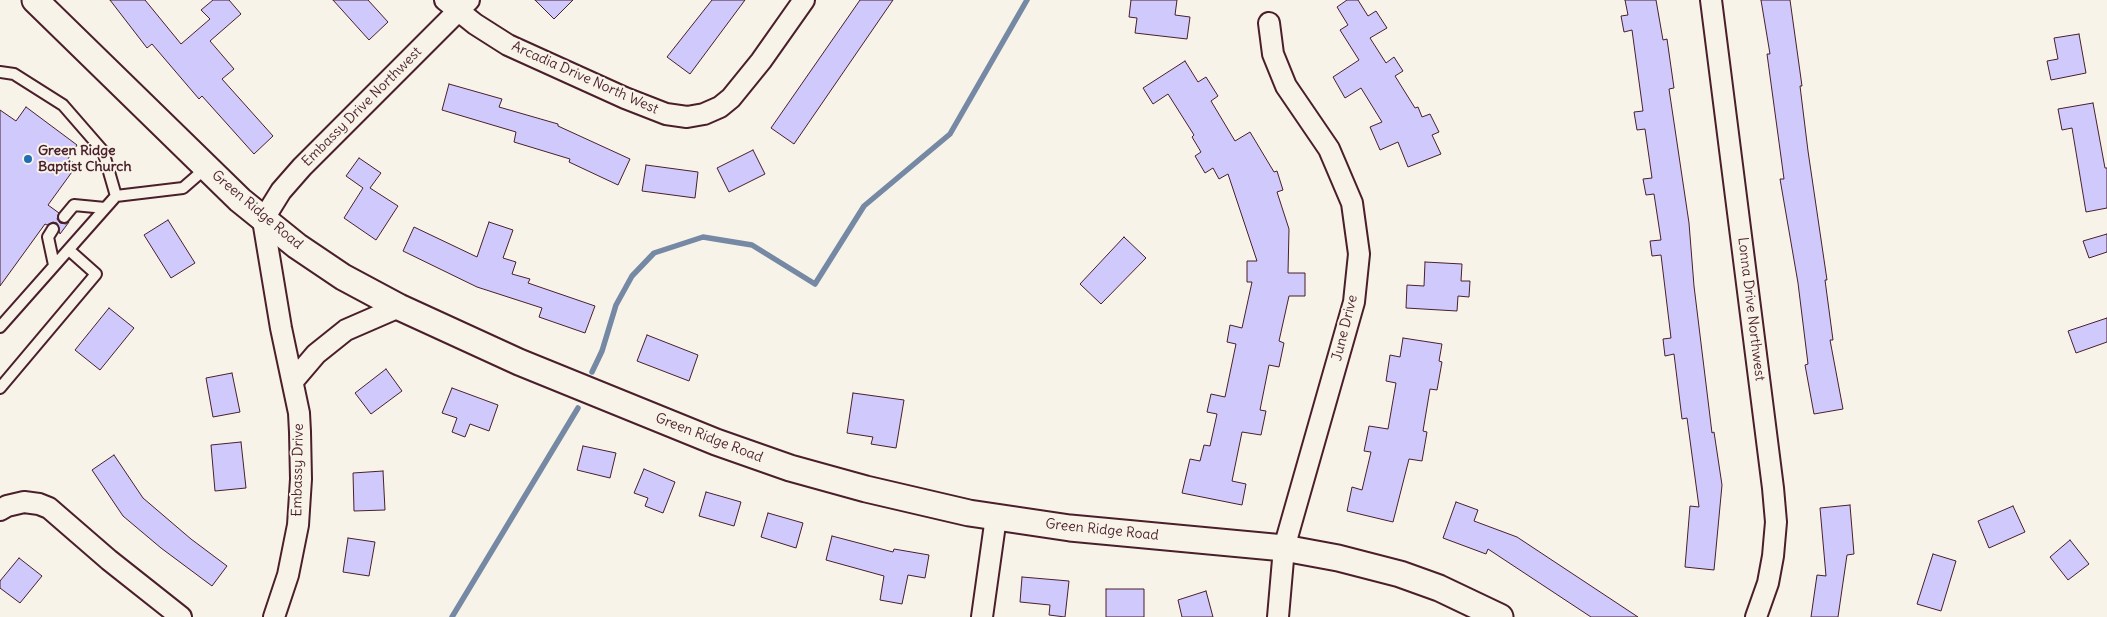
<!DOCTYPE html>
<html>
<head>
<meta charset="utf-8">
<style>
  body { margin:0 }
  canvas { display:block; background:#f7f3e8 }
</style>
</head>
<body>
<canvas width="2107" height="617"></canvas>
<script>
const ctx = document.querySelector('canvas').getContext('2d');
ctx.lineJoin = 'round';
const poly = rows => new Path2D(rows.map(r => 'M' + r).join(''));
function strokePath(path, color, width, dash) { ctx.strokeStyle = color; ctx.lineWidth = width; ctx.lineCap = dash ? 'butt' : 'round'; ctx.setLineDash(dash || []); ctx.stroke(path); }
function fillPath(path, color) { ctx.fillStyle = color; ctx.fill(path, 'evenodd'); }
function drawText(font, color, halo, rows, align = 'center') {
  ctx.font = font + ' Delius,sans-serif'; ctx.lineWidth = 4; ctx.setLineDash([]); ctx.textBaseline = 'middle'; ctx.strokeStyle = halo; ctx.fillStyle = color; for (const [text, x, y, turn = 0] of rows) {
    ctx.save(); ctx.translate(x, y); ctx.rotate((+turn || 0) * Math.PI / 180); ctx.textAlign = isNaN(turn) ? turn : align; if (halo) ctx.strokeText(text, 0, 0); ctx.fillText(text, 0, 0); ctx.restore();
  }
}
strokePath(poly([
  [592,372,602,351,616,305,632,276,654,253,703,237,752,245,815,284,864,206,950,134,1027,0],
  [452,617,578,408]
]), '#7689a4', 5.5);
const building = poly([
  [110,0,145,0,181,44,210,19,201,10,213,0,229,0,241,14,210,41,234,69,222,79,273,136,254,154,202,96,199,99,152,44,147,48,110,0],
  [333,0,368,0,388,22,369,40,333,0],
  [535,0,573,0,554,19,535,0],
  [712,0,745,0,690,74,667,57,712,0],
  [860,0,893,0,794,144,771,128,860,0],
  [1131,0,1177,0,1175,15,1190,17,1187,39,1135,33,1137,18,1129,17,1131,0],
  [1347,0,1358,0,1368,16,1376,11,1387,28,1370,38,1386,63,1394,57,1403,71,1395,76,1415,108,1418,107,1422,117,1430,114,1439,132,1432,135,1441,154,1408,167,1398,142,1380,150,1370,127,1382,122,1361,88,1345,98,1333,77,1359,60,1340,30,1348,25,1337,7,1347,0],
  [1625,0,1656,0,1663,40,1667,39,1674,88,1669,89,1689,223,1694,286,1712,433,1714,432,1722,485,1714,570,1685,567,1690,506,1699,507,1687,418,1682,419,1674,354,1665,356,1663,339,1671,338,1661,255,1652,256,1650,241,1661,240,1654,194,1646,195,1643,179,1652,178,1645,129,1637,130,1634,112,1643,111,1632,30,1624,32,1621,16,1628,15,1625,0],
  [1761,0,1790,0,1802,86,1800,86,1808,151,1827,280,1825,280,1833,340,1830,340,1843,409,1814,414,1805,365,1808,364,1798,283,1780,179,1784,179,1767,54,1770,54,1761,0],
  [2079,34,2086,73,2051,80,2047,61,2058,59,2054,38,2079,34],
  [1185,61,1198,82,1206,77,1218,96,1211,101,1235,141,1250,132,1274,172,1277,171,1283,190,1277,192,1289,229,1288,273,1305,273,1305,296,1289,296,1279,341,1284,343,1279,367,1269,365,1260,410,1266,411,1261,435,1242,432,1232,481,1246,484,1242,505,1182,493,1190,459,1200,461,1204,445,1210,446,1217,414,1207,412,1211,394,1225,397,1236,344,1227,342,1230,325,1242,328,1252,282,1247,282,1247,261,1257,261,1228,174,1219,179,1213,168,1205,173,1195,156,1201,152,1192,137,1194,135,1168,94,1153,104,1143,88,1185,61],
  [449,84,502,99,499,107,558,124,558,126,630,159,618,185,569,162,570,159,514,142,516,132,442,110,449,84],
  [2093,103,2105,168,2107,168,2107,208,2086,212,2072,128,2062,130,2058,109,2093,103],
  [26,107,77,145,68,159,77,165,48,205,59,213,57,219,60,223,66,224,69,222,60,234,57,223,53,222,47,225,45,224,0,286,0,110,16,121,26,107],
  [753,150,765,174,729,192,717,168,753,150],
  [359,158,381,173,370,188,398,206,376,240,344,218,363,188,346,176,359,158],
  [646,165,698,172,695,198,642,191,646,165],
  [168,220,195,263,171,278,144,235,168,220],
  [489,222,513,230,503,258,516,262,512,274,530,279,528,283,595,306,585,333,539,317,542,308,477,287,403,251,414,227,477,257,489,222],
  [2107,234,2107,252,2089,258,2083,241,2107,234],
  [1124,237,1146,258,1101,304,1080,284,1124,237],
  [1425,262,1462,264,1461,281,1470,281,1469,297,1458,296,1457,311,1406,308,1407,285,1424,286,1425,262],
  [109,308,134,328,100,370,75,350,109,308],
  [2107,318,2107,342,2076,353,2068,331,2107,318],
  [647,335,698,355,689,381,637,361,647,335],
  [1403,338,1442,344,1439,361,1442,362,1437,390,1430,389,1423,431,1427,432,1422,461,1409,459,1393,522,1347,511,1352,487,1362,490,1371,452,1364,451,1369,426,1388,429,1396,383,1386,381,1390,355,1400,357,1403,338],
  [386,369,402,391,371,414,355,393,386,369],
  [232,373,240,412,213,417,206,378,232,373],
  [452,388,498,405,489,431,470,424,465,437,452,432,457,418,442,413,452,388],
  [853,393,904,400,896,448,871,444,873,437,847,433,853,393],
  [241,442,246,488,215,491,211,445,241,442],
  [583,446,616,453,610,478,577,470,583,446],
  [114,455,143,498,191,539,227,566,212,586,161,548,123,516,92,470,114,455],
  [644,469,675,482,663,513,645,506,648,498,634,493,644,469],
  [383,471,385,510,354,511,353,473,383,471],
  [706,492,741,502,734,526,699,516,706,492],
  [1456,502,1478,510,1474,521,1517,537,1638,617,1591,617,1488,549,1486,554,1443,538,1456,502],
  [1850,505,1854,554,1847,555,1838,617,1811,617,1817,575,1826,576,1820,508,1850,505],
  [2013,506,2025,532,1989,548,1978,521,2013,506],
  [768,513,803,523,796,548,761,537,768,513],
  [832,536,893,552,894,549,929,555,925,578,908,575,902,604,880,600,884,576,826,560,832,536],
  [348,538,375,542,369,576,343,572,348,538],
  [2070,540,2089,564,2068,580,2050,557,2070,540],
  [1933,554,1956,561,1941,611,1917,604,1933,554],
  [19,558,42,576,20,603,0,588,0,581,19,558],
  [1022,577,1069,581,1065,617,1049,615,1050,605,1020,602,1022,577],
  [1106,589,1144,589,1144,617,1106,617,1106,589],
  [1206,591,1213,617,1182,617,1178,600,1206,591]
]);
fillPath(building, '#d0c9fc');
strokePath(building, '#4a1f2b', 1);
const service = poly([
  [0,72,14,74,63,105,103,151,116,196],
  [64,217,74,205,105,208],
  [53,229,48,237,54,265],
  [0,327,116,196,183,188,206,168],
  [0,388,96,274,69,250]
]);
const minor = poly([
  [445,0,475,24,508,45,625,98,666,114,687,117,704,114,720,107,731,98,761,61,804,0],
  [1711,0,1773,488,1776,522,1773,556,1768,583,1756,617],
  [1269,23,1273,54,1286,86,1329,149,1352,203,1359,254,1354,302,1284,548,1278,617],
  [293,381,316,354,346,330,399,307],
  [0,510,7,506,24,502,39,504,49,508,109,560,181,617],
  [274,617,288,575,298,525,301,479,300,432,299,413,281,328,263,220,281,191,302,167,469,0],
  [982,617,996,517]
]);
const tertiary = poly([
  [35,0,240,200,297,246,343,277,399,307,519,362,716,442,790,468,866,489,969,513,1070,528,1284,548,1338,558,1400,574,1439,588,1500,617]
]);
strokePath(service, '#4a1f2b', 14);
strokePath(minor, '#4a1f2b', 24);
strokePath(tertiary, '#4a1f2b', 29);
strokePath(service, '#f7f3e8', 10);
strokePath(minor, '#f7f3e8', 20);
strokePath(tertiary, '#f7f3e8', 25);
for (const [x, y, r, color] of [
  [28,159,5,"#1f6fb2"]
]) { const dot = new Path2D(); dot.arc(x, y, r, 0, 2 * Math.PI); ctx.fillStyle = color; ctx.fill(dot); strokePath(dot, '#f7f3e8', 2); }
drawText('14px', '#4a1f2b', '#f7f3e8', [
  ["Arcadia Drive North West",585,78,24],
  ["Embassy Drive Northwest",362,107,-45],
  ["Green Ridge Road",257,210,40],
  ["Lonna Drive Northwest",1751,309,83],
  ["June Drive",1345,328,-76],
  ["Green Ridge Road",709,438,21],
  ["Embassy Drive",298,470,-89],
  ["Green Ridge Road",1102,530,6]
]);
drawText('bold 14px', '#4a1f2b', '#f7f3e8', [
  ["Green Ridge",38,151],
  ["Baptist Church",38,167]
], 'left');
</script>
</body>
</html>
